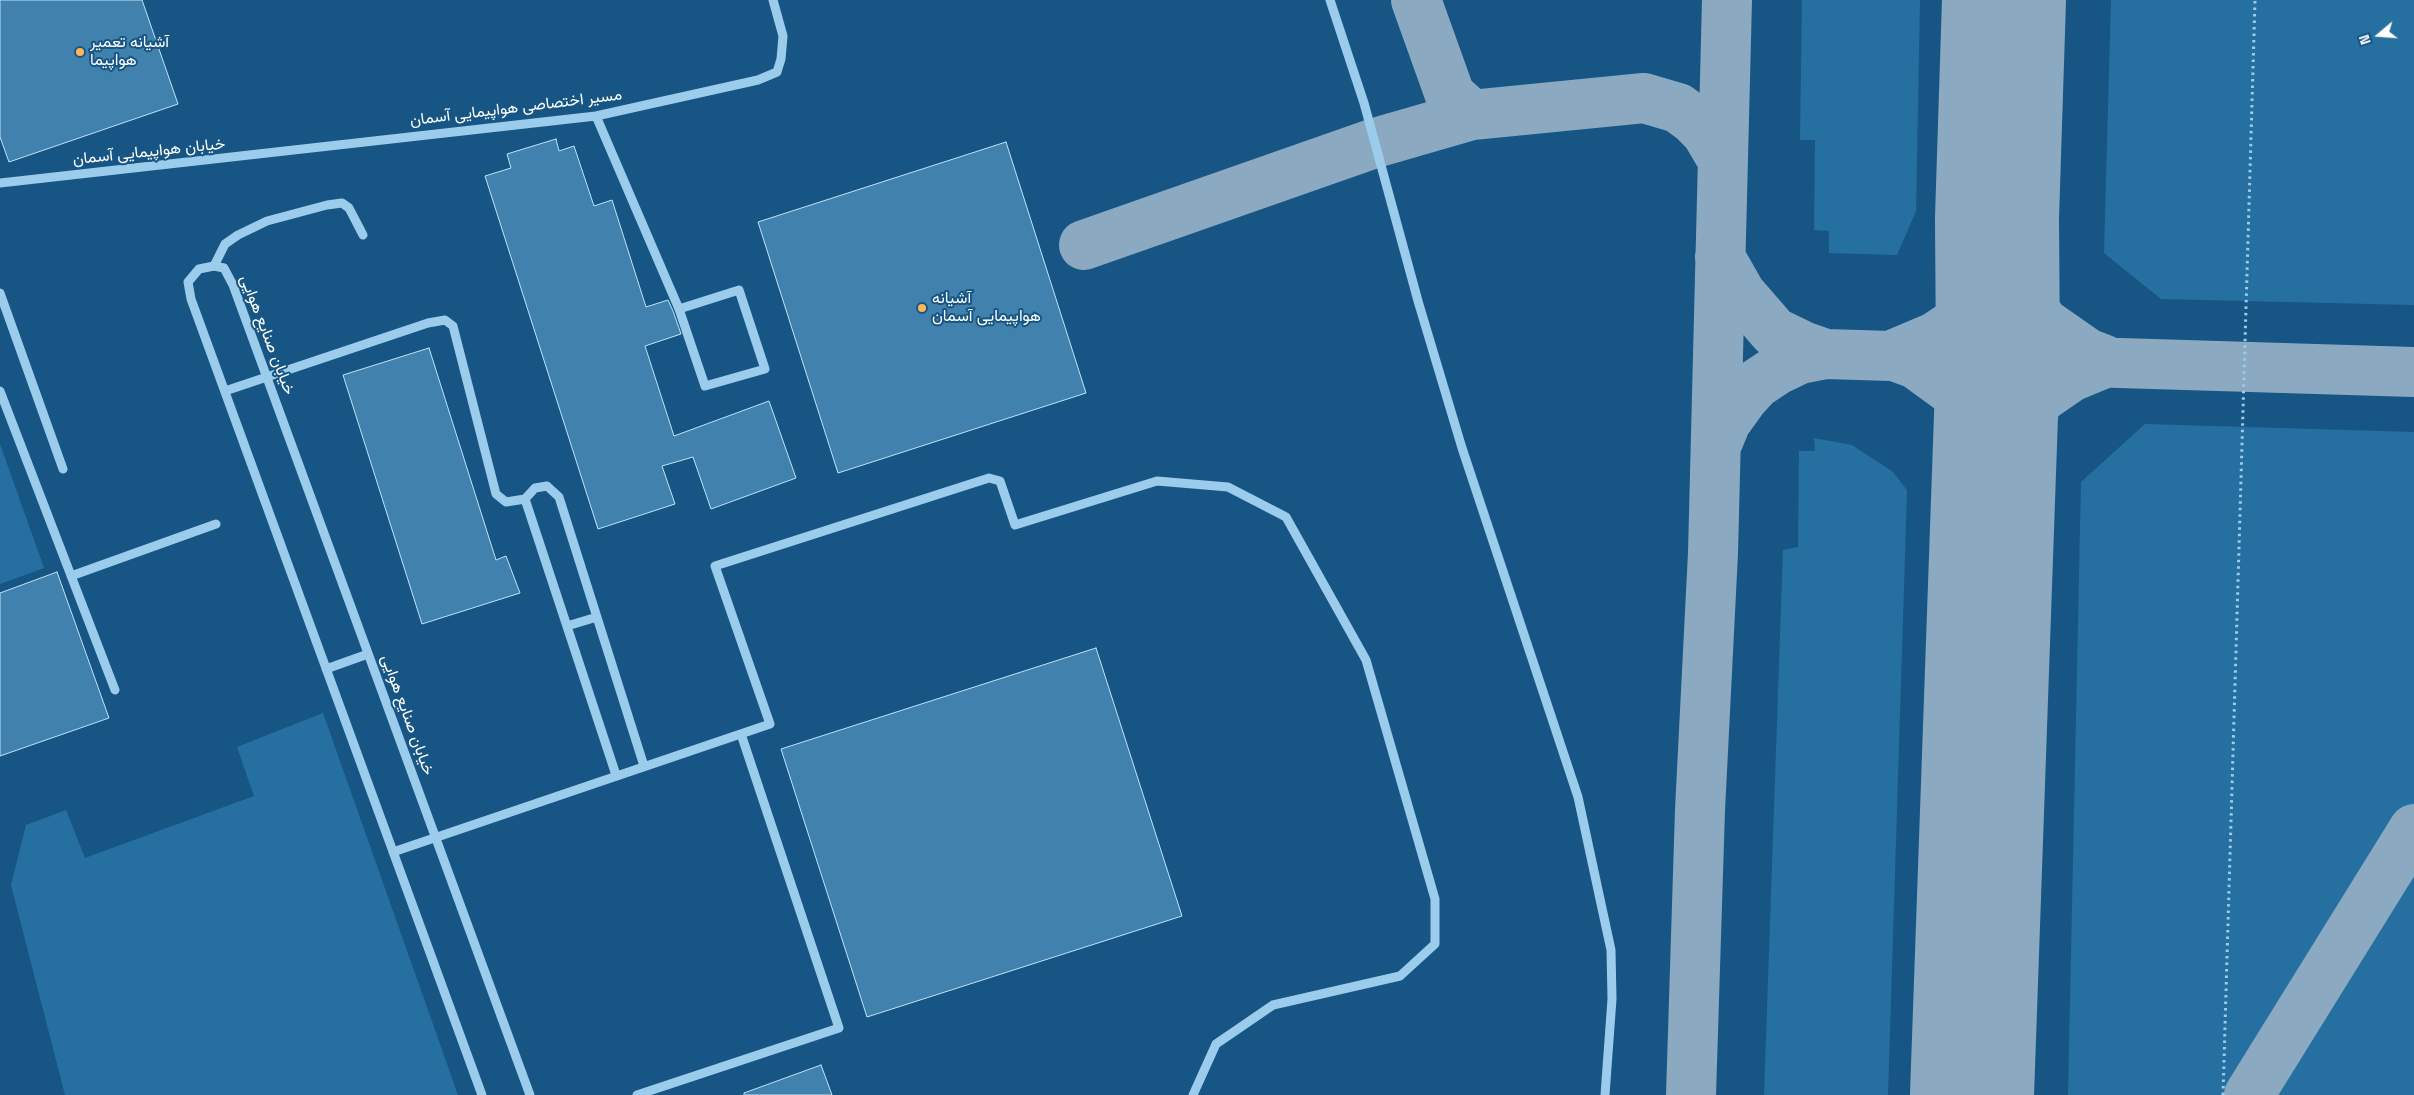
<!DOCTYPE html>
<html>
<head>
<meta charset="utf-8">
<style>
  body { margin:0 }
  #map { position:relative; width:2414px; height:1095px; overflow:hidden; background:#175684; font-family:"Space Grotesk",sans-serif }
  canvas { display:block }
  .north { position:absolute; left:2354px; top:10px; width:50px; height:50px; -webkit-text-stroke:4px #175684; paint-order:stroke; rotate:252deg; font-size:14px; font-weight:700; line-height:20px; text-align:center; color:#fff }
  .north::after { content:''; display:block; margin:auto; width:18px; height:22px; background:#fff; clip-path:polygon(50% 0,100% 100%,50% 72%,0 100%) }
</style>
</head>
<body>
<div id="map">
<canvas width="2414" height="1095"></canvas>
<div class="north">N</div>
</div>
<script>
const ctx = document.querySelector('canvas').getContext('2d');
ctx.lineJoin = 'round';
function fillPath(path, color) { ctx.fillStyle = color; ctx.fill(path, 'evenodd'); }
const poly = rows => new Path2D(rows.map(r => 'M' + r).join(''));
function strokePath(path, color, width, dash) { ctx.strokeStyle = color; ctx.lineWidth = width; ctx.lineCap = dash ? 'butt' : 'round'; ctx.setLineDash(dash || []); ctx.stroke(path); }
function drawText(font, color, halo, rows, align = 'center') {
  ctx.font = font + ' "Space Grotesk",Vazirmatn,sans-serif'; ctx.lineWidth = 4; ctx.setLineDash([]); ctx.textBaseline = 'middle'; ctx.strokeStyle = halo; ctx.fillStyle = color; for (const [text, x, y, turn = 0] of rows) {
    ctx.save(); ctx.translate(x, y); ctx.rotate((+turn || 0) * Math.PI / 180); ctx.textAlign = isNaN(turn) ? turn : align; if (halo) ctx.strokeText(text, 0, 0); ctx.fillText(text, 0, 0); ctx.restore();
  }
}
fillPath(poly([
  [1802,0,1920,0,1916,211,1897,255,1829,253,1829,231,1814,230,1815,140,1800,140],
  [2111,0,2414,0,2414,305,2161,299,2104,253],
  [2145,424,2414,432,2414,1095,2068,1095,2081,482],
  [1814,438,1852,445,1893,472,1907,490,1888,1095,1764,1095,1783,550,1798,547,1799,451,1815,451],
  [0,444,44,568,0,584],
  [323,713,458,1095,65,1095,11,885,26,825,66,810,85,858,254,796,237,747]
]), '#2670a1');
strokePath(poly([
  [1416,0,1450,95,1472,115,1644,98,1678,108,1693,119,1706,132,1722,159],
  [1997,218,2025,298,2044,323,2087,353,2105,360],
  [1084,245,1375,143,1472,115],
  [1720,257,1741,294,1774,332,1803,346,1826,354],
  [1897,353,1935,337,1956,323,1973,307,1997,266],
  [1897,357,1916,364,1964,399,1978,420,1994,456],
  [1716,446,1726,422,1744,397,1756,384,1777,370,1800,359,1826,354,2414,372],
  [1992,482,2011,439,2025,417,2042,397,2071,377,2105,363],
  [1691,1095,1700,810,1713,553,1727,0],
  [2249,1095,2414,829]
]), '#8baac2', 50);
strokePath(poly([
  [1972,1095,1998,359,1997,218,2004,0]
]), '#8baac2', 124);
const building = poly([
  [0,0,142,0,178,104,9,162,0,137,0,0],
  [556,139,559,151,574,146,594,206,612,200,646,307,668,300,673,311,681,334,645,346,674,436,769,401,796,478,711,509,693,457,662,466,675,504,598,529,485,176,511,168,507,154,556,139],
  [1006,142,1086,393,838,473,758,222,1006,142],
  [429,348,496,560,506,556,520,593,422,624,343,375,429,348],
  [57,572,109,718,0,756,0,593,57,572],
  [1096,648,1182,916,867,1017,781,749,1096,648],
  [821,1065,832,1095,744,1095,744,1093,821,1065]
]);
fillPath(building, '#4081ad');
strokePath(building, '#c1e3f9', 1);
strokePath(poly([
  [2223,1095,2255,0]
]), '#9cccec', 3, [2.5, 4]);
strokePath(poly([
  [1330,0,1364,103,1418,301,1462,448,1578,797,1611,950,1612,999,1605,1095],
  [596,116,679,309,705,386,765,369,739,290,679,309],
  [0,183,596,116,758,80,777,72,781,59,783,36,773,0],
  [214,266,225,244,238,235,267,221,327,205,342,203,349,208,363,235],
  [0,293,63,469],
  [0,391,115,690],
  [225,391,428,323,445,320,453,326,496,494,506,502,525,499,535,488,547,486,559,497,644,766],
  [525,499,616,775],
  [71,576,216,524],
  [567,626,597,617],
  [326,669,368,654],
  [393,852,770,724,715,566,989,478,1000,481,1015,525,1157,481,1228,487,1286,517,1366,660,1435,899,1435,944,1400,976,1273,1005,1216,1044,1193,1095],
  [482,1095,191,299,188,282,199,269,214,266,224,268,233,285,530,1095],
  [637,1095,839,1028,741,734]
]), '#9cccec', 9);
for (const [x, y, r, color] of [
  [80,52,5,"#ffb657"],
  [922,308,5,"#ffb657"]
]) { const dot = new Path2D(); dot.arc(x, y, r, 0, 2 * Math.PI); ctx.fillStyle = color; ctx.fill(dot); strokePath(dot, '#175684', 2); }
drawText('16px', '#fff', '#175684', [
  ["آشیانه تعمیر",90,43],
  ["هواپیما",90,61],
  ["آشیانه",932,299],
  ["هواپیمایی آسمان",932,317]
], 'left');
drawText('16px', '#fff', '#175684', [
  ["مسیر اختصاصی هواپیمایی آسمان",516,108,-7],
  ["خیابان هواپیمایی آسمان",149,152,-6],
  ["خیابان صنایع هوایی",267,335,69],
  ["خیابان صنایع هوایی",407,715,70]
]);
</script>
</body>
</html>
